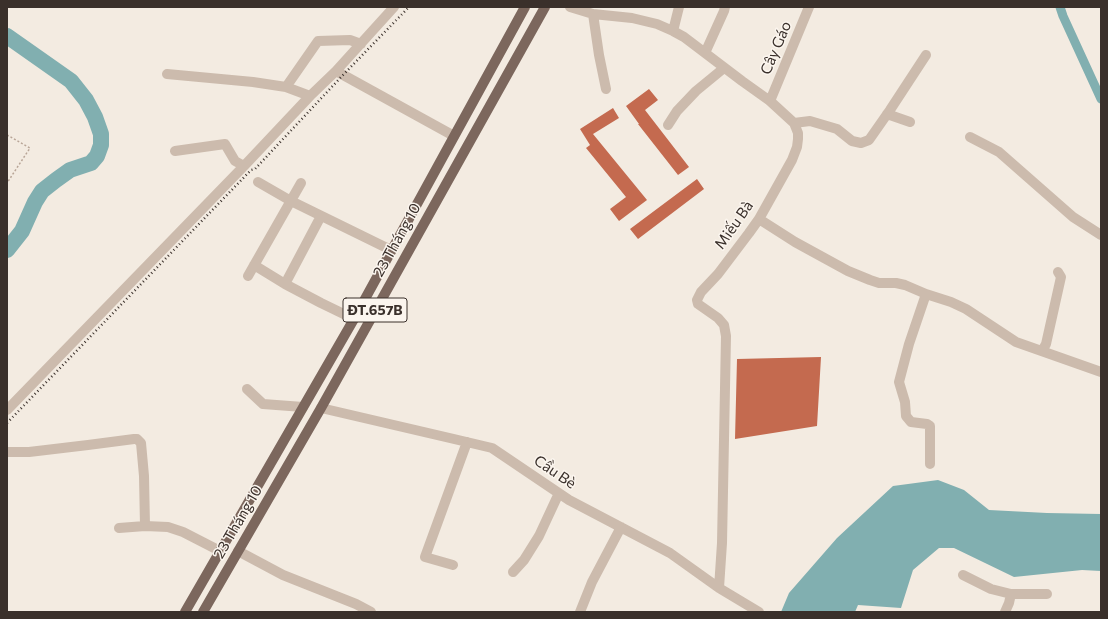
<!DOCTYPE html>
<html>
<head>
<meta charset="utf-8">
<style>
  body { margin:0 }
  #map { position:relative; width:1108px; height:619px; overflow:hidden; background:#f3ebe1; font-family:Commissioner,sans-serif }
  canvas { display:block }
  .frame { position:absolute; inset:0; border:8px solid #3a302b; pointer-events:none }
</style>
</head>
<body>
<div id="map">
<canvas width="1108" height="619"></canvas>
<div class="frame"></div>
</div>
<script>
const ctx = document.querySelector('canvas').getContext('2d');
ctx.lineJoin = 'round';
function fillPath(path, color) { ctx.fillStyle = color; ctx.fill(path, 'evenodd'); }
const poly = rows => new Path2D(rows.map(r => 'M' + r).join(''));
function strokePath(path, color, width, dash) { ctx.strokeStyle = color; ctx.lineWidth = width; ctx.lineCap = dash ? 'butt' : 'round'; ctx.setLineDash(dash || []); ctx.stroke(path); }
function drawText(font, color, halo, rows, align = 'center') {
  ctx.font = font + ' Commissioner,sans-serif'; ctx.lineWidth = 3; ctx.setLineDash([]); ctx.textBaseline = 'middle'; ctx.strokeStyle = halo; ctx.fillStyle = color; for (const [text, x, y, turn = 0] of rows) {
    ctx.save(); ctx.translate(x, y); ctx.rotate((+turn || 0) * Math.PI / 180); ctx.textAlign = isNaN(turn) ? turn : align; if (halo) ctx.strokeText(text, 0, 0); ctx.fillText(text, 0, 0); ctx.restore();
  }
}
fillPath(poly([
  [938,480,964,490,989,510,1047,513,1101,514,1101,571,1082,570,1014,577,954,548,939,548,913,570,901,608,858,605,855,612,781,612,789,593,837,538,893,486]
]), '#81afb0');
strokePath(poly([
  [1060,7,1063,16,1101,99]
]), '#81afb0', 9);
strokePath(poly([
  [7,36,71,81,86,100,95,117,101,134,101,145,97,156,91,163,70,170,56,180,42,191,35,202,22,231,7,250]
]), '#81afb0', 16);
fillPath(poly([
  [649,89,658,100,645,110,689,167,678,175,638,124,639,124,626,106],
  [613,108,619,118,593,134,647,200,619,221,610,209,626,197,586,148,590,145,580,129],
  [697,179,704,189,638,239,630,229],
  [821,357,817,426,735,439,737,359]
]), '#c46a4f');
strokePath(poly([
  [7,135,30,148,7,183]
]), '#b8a597', 1.5, [2, 2]);
strokePath(poly([
  [570,7,593,14,632,18,657,24,673,31,684,37,742,81,770,101,794,123,798,133,798,139,797,147,792,160,759,219,749,233,718,274,701,292,697,300,698,304,718,318,724,325,726,336,722,543,719,588],
  [593,14,599,55,606,89],
  [673,31,679,7],
  [705,53,724,11,725,7],
  [336,71,454,136],
  [167,74,253,82,286,87,310,96],
  [286,87,318,41,350,40,361,44],
  [770,101,809,7],
  [887,114,910,122],
  [794,123,810,121,837,129,852,141,861,143,869,140,890,110,926,55],
  [668,125,677,111,696,91,724,68],
  [970,137,999,152,1073,217,1101,235],
  [175,151,225,144,235,161,244,166],
  [258,182,291,201,391,250],
  [759,219,795,242,848,271,870,280,879,283,896,283,905,285,926,294,951,302,966,309,1016,342,1101,372],
  [254,265,285,284,321,303,354,319],
  [248,276,301,183],
  [285,284,321,216],
  [926,294,909,344,899,382,905,402,906,416,911,422,927,424,930,426,930,464],
  [1042,351,1046,344,1061,277,1058,272],
  [247,389,263,404,303,407],
  [321,408,454,439,492,448,569,500,670,553,719,588,759,612],
  [7,410,244,166,310,96,336,71,394,7],
  [7,452,29,452,88,445,134,439,137,439,141,443,144,476,145,526],
  [119,528,145,526,168,527,183,532,220,551],
  [238,551,283,575,356,604,371,612],
  [453,565,425,557,467,442],
  [513,572,524,560,539,536,559,493],
  [963,575,991,589,1011,594,1009,603,1005,612],
  [1011,594,1047,594],
  [580,612,592,582,621,527]
]), '#ccbbad', 10);
strokePath(poly([
  [185,612,354,319,525,7],
  [203,612,321,408,545,7]
]), '#7c675d', 10);
strokePath(poly([
  [7,423,251,170,255,169,343,75,409,7]
]), '#3a302b', 2.5, [1, 3]);
for (const [x, y, w] of [
  [375,310,64]
]) { const box = new Path2D(); box.roundRect(x - w / 2, y - 12, w, 24, 3); ctx.fillStyle = '#fbf5ee'; ctx.fill(box); strokePath(box, '#3a302b', 1); }
drawText('bold 14px', '#3a302b', null, [
  ["ĐT.657B",375,310]
]);
drawText('15px', '#3a302b', '#fbf5ee', [
  ["Cây Gáo",776,48,-67],
  ["Miếu Bà",734,225,-55],
  ["23 Tháng 10",397,240,-61],
  ["Cầu Bè",555,472,34],
  ["23 Tháng 10",238,522,-60]
]);
</script>
</body>
</html>
